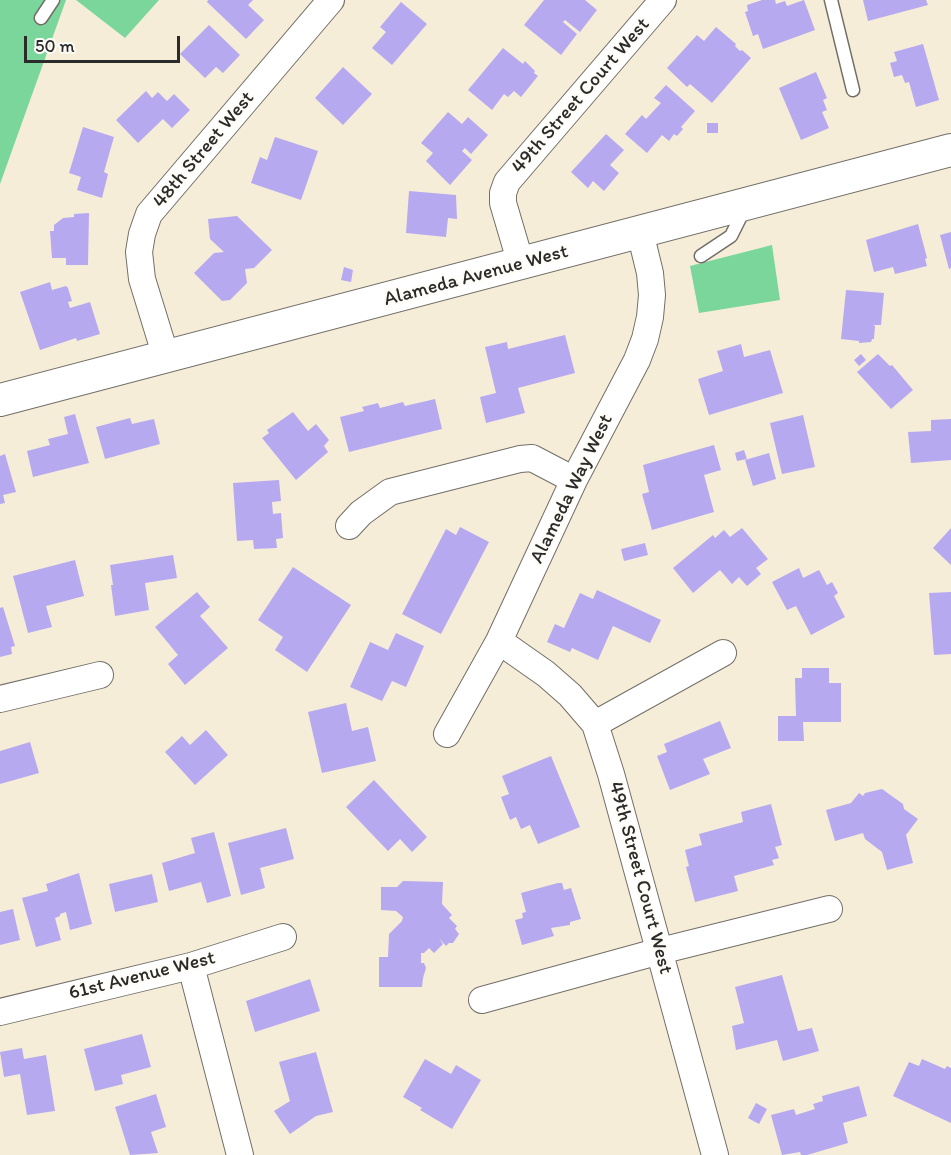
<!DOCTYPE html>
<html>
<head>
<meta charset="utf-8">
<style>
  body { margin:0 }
  #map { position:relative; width:951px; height:1155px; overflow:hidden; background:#f6edd9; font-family:Itim,sans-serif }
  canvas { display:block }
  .scale { position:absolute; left:24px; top:36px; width:156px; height:27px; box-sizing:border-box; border:3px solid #2b2b2b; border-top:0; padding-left:8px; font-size:18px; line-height:21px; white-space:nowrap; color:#2b2b2b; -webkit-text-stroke:4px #fdfcf7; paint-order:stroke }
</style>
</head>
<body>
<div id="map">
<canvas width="951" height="1155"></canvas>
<div class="scale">50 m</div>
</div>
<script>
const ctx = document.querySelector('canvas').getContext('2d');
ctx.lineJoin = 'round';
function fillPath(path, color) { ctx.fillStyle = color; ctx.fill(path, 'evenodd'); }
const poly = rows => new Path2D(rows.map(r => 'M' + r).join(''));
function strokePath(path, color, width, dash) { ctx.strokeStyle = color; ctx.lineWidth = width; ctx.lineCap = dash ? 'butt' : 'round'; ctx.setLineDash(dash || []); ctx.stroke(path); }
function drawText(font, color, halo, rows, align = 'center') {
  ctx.font = font + ' Itim,sans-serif'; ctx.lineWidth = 4.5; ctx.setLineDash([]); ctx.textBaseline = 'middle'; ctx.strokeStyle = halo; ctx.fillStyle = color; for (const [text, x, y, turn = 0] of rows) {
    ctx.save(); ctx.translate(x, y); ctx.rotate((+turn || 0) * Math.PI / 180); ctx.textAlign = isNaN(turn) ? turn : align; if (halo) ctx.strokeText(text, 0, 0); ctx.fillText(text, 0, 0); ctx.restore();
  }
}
fillPath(poly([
  [0,0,66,0,0,184],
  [76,0,159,0,125,38],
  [772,245,780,300,699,313,690,266]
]), '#7bd69c');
fillPath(poly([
  [208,0,253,0,248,5,264,20,246,39,207,2],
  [544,0,585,0,597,10,580,32,565,20,563,22,577,34,561,55,524,25],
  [762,0,775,0,776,4,785,1,787,6,804,0,815,30,763,49,758,34,753,36,745,12,748,11,747,5],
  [863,0,926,0,928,5,868,21],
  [401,2,427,24,392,65,372,48,386,32,380,27],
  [209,25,240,55,223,73,216,67,205,78,180,54],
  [716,27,736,44,735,46,740,51,742,50,751,58,712,103,690,84,687,87,667,68,697,35,704,41],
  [923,44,939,100,916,107,909,82,905,83,902,75,894,77,890,63,897,61,894,52],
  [503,48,523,64,525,61,535,71,534,73,538,76,521,97,514,91,508,97,504,94,492,110,468,90],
  [343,67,372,94,343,125,315,98],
  [816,72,827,98,823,100,827,110,822,112,829,128,801,140,779,88],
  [666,85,695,111,681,127,683,129,677,136,674,134,669,141,662,135,647,153,625,134,642,115,646,119,661,103,654,98],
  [146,91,152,98,158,92,167,101,174,94,190,110,172,128,163,119,138,143,116,120],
  [448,112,462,124,468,117,488,135,471,154,465,148,462,151,472,160,450,185,426,161,433,153,421,143],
  [707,123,718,123,718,133,707,133],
  [83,127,114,137,104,172,108,174,102,198,77,190,81,177,69,173],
  [606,134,624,150,610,165,619,173,604,191,593,181,588,188,571,172],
  [275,137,318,151,301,200,251,183,260,157,267,160],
  [409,191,456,195,457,219,448,218,446,237,406,233],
  [89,213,88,265,66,265,66,258,52,258,50,231,54,231,54,225,63,218,74,217,74,214],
  [237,216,272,250,254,268,245,269,247,283,230,300,222,301,194,273,214,253,224,252,210,239,208,219],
  [918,224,927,258,925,259,927,266,895,274,893,267,874,272,866,240],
  [951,232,951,268,949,269,940,235],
  [344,267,353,270,351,282,341,280],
  [50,282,52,290,66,286,68,288,72,301,68,302,70,308,90,302,100,334,77,341,76,338,40,350,20,292],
  [846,290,884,293,881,325,873,325,875,326,874,339,872,339,871,342,859,343,859,341,841,339],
  [565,335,575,373,518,388,525,413,486,423,480,397,496,393,485,347,507,342,508,349],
  [741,344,744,357,770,350,783,393,709,415,698,379,723,371,717,351],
  [861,354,866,360,859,366,854,360],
  [878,354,890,366,892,365,913,390,891,409,857,372],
  [435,399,442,429,349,452,340,417,364,411,362,407,378,403,380,408,403,402,405,406],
  [293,412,308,431,316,424,329,440,324,446,328,452,296,480,262,438,269,433,267,430],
  [75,414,89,463,33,477,27,451,50,445,48,439,68,434,64,417],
  [803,415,815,467,782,474,770,423],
  [130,418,132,424,154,419,160,444,105,459,96,427],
  [951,419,951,460,911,463,908,432,931,431,931,420],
  [714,445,721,470,704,475,714,512,652,530,642,494,649,492,643,465],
  [744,450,747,459,737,461,735,453],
  [769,453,776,479,753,486,745,460],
  [5,454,16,492,3,495,5,503,0,504,0,456],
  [279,480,281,501,272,502,273,514,281,513,283,538,276,539,277,548,254,549,253,540,237,541,233,483],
  [460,527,489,542,441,634,402,614,446,529,456,535],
  [742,528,768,559,756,568,761,574,747,586,739,577,732,584,720,570,693,593,673,568,713,535,715,538,724,530,730,537],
  [951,528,951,565,933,548],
  [645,543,648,555,624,561,621,549],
  [173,555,177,578,145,583,149,610,115,616,111,585,113,585,110,565],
  [75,560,84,596,46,606,52,627,28,633,13,576],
  [293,567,351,605,307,672,275,650,283,637,258,620],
  [799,568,803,578,819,570,827,585,832,582,838,593,834,596,845,617,811,635,796,606,787,610,772,582],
  [597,590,661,620,650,643,613,626,598,660,572,648,570,652,547,642,555,624,564,628,580,593,593,599],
  [197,592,210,607,200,616,228,648,185,685,168,664,178,655,155,627],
  [951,592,951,654,934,655,929,593],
  [3,607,15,646,11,647,12,654,0,657,0,608],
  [396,633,424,646,406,687,392,681,382,701,350,687,370,642,388,650],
  [802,668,829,668,829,683,841,683,841,722,803,722,804,741,778,741,778,716,796,716,795,678,802,678],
  [346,703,352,731,368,727,376,761,322,773,308,712],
  [720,721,731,748,703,759,710,774,670,790,657,756,667,752,664,744],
  [206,730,228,755,195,785,165,752,182,736,190,745],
  [30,742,39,773,0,784,0,751],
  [551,756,580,827,538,844,530,825,521,829,516,817,510,820,501,797,509,794,502,776],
  [374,780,427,837,412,852,400,839,388,851,346,807],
  [882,789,903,804,904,809,918,819,906,835,913,863,887,870,882,852,865,839,863,833,835,841,826,810,851,803,859,793,863,796,865,793],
  [771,804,782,845,775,847,779,858,772,860,774,865,734,876,738,891,695,902,686,867,689,866,685,850,702,845,699,834,743,822,741,812],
  [286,828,294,859,260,868,265,888,241,895,228,843],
  [214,832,231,896,207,903,201,882,169,891,162,863,195,853,191,838],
  [79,873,92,924,70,930,66,912,60,914,60,916,55,918,61,940,36,947,22,898,48,891,46,884],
  [152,874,158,902,115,912,109,884],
  [403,881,443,882,442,904,452,915,449,918,457,926,455,929,459,934,453,943,449,943,446,946,439,938,443,944,434,953,429,948,424,953,421,953,421,963,424,963,426,968,423,978,422,987,379,987,379,957,388,957,389,934,402,921,403,917,396,911,381,910,381,887,397,887],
  [558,883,562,883,564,890,571,888,581,919,570,922,570,925,551,928,554,936,522,945,515,920,523,918,522,913,526,912,521,893],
  [13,909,20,940,0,945,0,912],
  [782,975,798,1031,812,1028,819,1051,783,1061,777,1040,736,1050,732,1026,744,1023,735,987],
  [310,979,320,1011,255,1032,246,1001],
  [142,1034,151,1067,121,1075,123,1084,95,1091,84,1049],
  [22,1048,24,1059,46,1055,55,1111,27,1115,20,1074,4,1077,0,1052],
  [316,1052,333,1112,316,1116,290,1134,274,1111,290,1101,279,1062],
  [425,1059,451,1074,456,1065,481,1080,452,1129,420,1110,422,1108,403,1097],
  [922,1059,945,1069,947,1066,951,1068,951,1123,893,1096,909,1062,919,1066],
  [859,1086,867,1116,843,1123,848,1143,807,1155,801,1155,800,1152,782,1155,771,1115,794,1109,796,1115,815,1109,813,1104,823,1101,822,1096],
  [156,1094,166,1127,151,1132,158,1153,130,1155,115,1107],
  [756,1103,767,1109,759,1124,748,1118]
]), '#b6a9f0');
const service = poly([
  [831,0,853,90],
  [41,18,53,0],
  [701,256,731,236,745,208]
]);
const minor = poly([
  [521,264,503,203,503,193,507,182,663,0],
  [166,357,142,279,139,252,142,234,149,214,331,0],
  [349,526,361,513,390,492,520,459,532,458,574,480],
  [499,641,546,674,570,695,595,724,611,774,715,1155],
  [0,699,100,675],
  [595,724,723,653],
  [447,734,499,641,574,480,637,360,645,339,650,317,652,295,650,273,640,232],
  [191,966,240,1155],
  [482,1000,660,951,829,909],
  [0,1012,191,966,283,937]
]);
const tertiary = poly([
  [0,400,951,150]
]);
strokePath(service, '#726f68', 15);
strokePath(minor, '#726f68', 28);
strokePath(tertiary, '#726f68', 34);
strokePath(service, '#fff', 12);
strokePath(minor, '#fff', 26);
strokePath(tertiary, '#fff', 32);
drawText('20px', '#2b2b2b', '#fdfcf7', [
  ["49th Street Court West",581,96,-49],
  ["48th Street West",204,150,-50],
  ["Alameda Avenue West",476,276,-15],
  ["Alameda Way West",572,489,-64],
  ["49th Street Court West",640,878,75],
  ["61st Avenue West",142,976,-14]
]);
</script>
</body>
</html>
